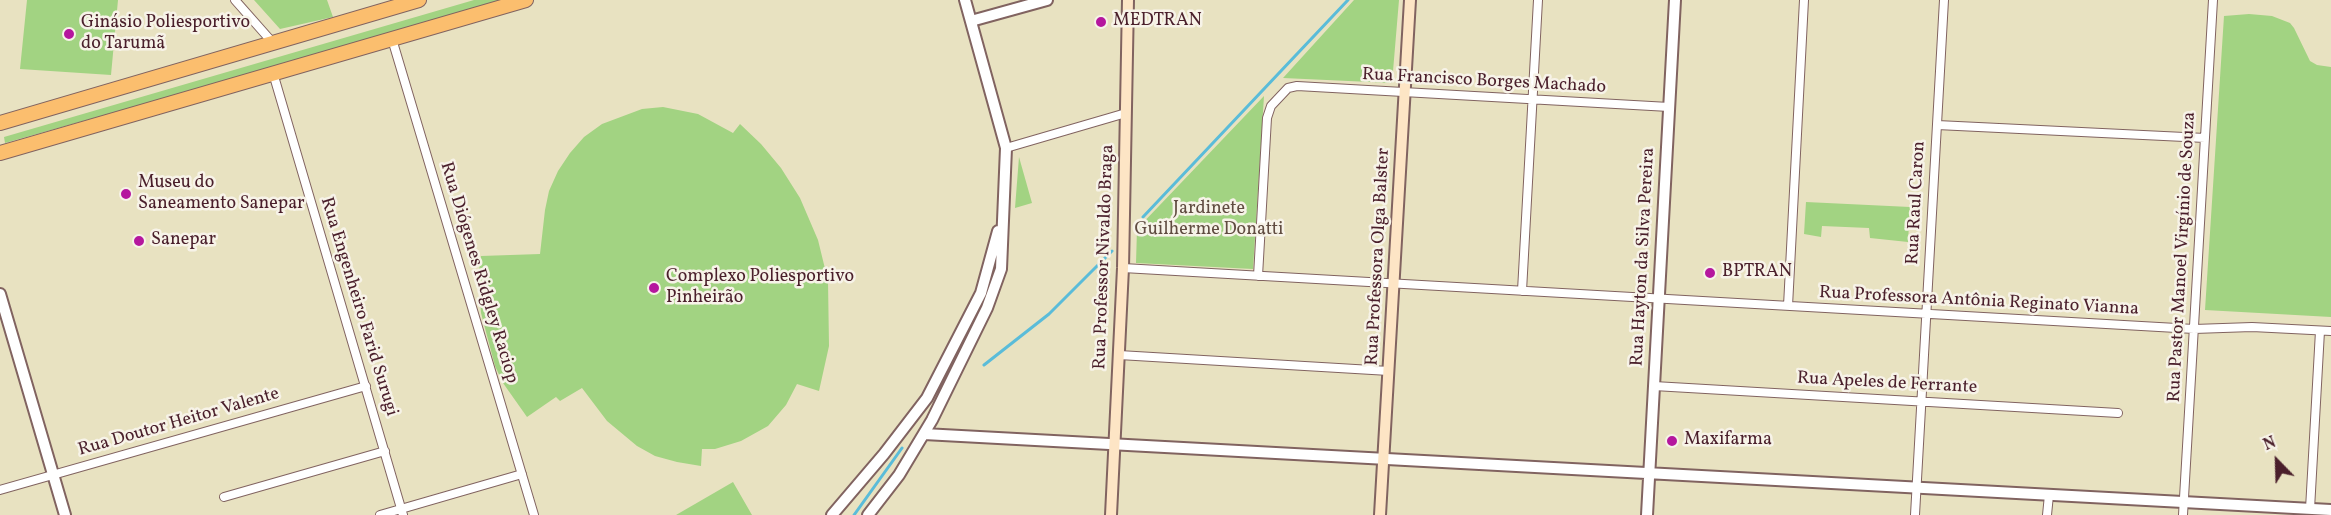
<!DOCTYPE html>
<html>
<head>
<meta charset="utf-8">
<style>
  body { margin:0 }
  #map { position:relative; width:2331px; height:515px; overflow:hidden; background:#e8e2c1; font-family:Vollkorn,serif }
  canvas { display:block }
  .north { position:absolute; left:2247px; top:431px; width:60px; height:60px; -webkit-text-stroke:4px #f7f3e8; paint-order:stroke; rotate:337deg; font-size:16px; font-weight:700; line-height:24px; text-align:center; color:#4a1f2b }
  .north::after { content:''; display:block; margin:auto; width:21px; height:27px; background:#4a1f2b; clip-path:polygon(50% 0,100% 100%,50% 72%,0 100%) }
</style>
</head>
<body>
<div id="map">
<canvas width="2331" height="515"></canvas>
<div class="north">N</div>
</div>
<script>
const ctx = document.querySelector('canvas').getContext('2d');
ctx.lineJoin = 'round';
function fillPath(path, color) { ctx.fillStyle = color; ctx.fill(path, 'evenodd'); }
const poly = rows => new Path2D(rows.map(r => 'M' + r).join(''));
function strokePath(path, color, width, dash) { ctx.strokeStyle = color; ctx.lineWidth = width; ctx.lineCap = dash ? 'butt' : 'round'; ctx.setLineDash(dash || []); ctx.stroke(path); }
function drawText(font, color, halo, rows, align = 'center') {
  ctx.font = font + ' Vollkorn,serif'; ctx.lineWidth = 5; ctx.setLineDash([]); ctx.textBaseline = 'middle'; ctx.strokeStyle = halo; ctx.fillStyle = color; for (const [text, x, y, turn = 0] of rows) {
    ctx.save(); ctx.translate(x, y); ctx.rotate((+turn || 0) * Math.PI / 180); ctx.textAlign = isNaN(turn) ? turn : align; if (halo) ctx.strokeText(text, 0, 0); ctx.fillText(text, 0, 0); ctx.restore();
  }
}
fillPath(poly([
  [27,0,118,0,111,75,20,69],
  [254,0,327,0,333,17,280,29],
  [474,0,512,0,5,143,4,137],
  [1354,0,1399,0,1392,83,1283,78],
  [2249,14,2272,16,2290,23,2294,28,2310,61,2317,65,2331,67,2331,317,2205,310,2224,16],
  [1264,96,1253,269,1136,263,1137,229],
  [663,107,698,114,733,133,740,124,761,144,781,168,800,198,818,240,828,281,829,346,819,391,797,384,786,405,768,426,741,441,715,449,702,449,701,466,677,462,655,456,637,446,607,421,582,388,560,401,556,397,527,417,503,383,495,366,481,313,478,277,481,256,540,254,545,210,549,191,558,171,570,153,584,137,602,124,642,109],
  [1019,157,1032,203,1015,208],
  [1806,202,1910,207,1908,242,1870,238,1869,228,1822,226,1821,237,1804,234],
  [733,482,752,515,676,515]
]), '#a2d382');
strokePath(poly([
  [1143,217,1348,0],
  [984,365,1049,314,1112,251],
  [854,515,902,448]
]), '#5abcd9', 3);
const minor = poly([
  [235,0,273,43],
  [392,39,534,515],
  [273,73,403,515],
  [1937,125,2205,138],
  [1006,148,1126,113],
  [1123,268,2194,329,2252,327,2331,331],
  [1258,276,1267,118,1271,106,1288,88,1297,86,1669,107],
  [1522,291,1538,0],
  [1788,306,1804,0],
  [1119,355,1389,371],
  [1654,386,2118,413],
  [0,490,366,386],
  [224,497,385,451],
  [2310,509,2320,331],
  [380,515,522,474],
  [1915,515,1944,0],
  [2047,515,2049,495],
  [2183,515,2213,0]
]);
const tertiary = poly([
  [971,21,1047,0],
  [0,294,65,515],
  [924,434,2331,510],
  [832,515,884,454,927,398,981,293,998,231],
  [868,515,899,475,932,420,987,308,1001,269,1006,148,965,0],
  [1647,515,1675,0]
]);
const secondary = poly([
  [1111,515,1123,268,1128,0],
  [1380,515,1410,0]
]);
const trunk = poly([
  [0,123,419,0],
  [0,153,526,0]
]);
strokePath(minor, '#816360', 10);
strokePath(tertiary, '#816360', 14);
strokePath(secondary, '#816360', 14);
strokePath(trunk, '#816360', 16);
strokePath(minor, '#fff', 8);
strokePath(tertiary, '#fff', 10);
strokePath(secondary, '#fde5c5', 10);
strokePath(trunk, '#fbbe6e', 14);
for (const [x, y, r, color] of [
  [1101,22,6,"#b5179e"],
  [69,34,6,"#b5179e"],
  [126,194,6,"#b5179e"],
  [139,241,6,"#b5179e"],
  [1710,273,6,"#b5179e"],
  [654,288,6,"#b5179e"],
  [1672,441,6,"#b5179e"]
]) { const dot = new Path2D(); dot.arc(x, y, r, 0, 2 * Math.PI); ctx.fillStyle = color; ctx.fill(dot); strokePath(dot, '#f7f3e8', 2); }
drawText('18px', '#4a1f2b', '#f7f3e8', [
  ["MEDTRAN",1113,22],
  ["Ginásio Poliesportivo",81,24],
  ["do Tarumã",81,45],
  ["Museu do",138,184],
  ["Saneamento Sanepar",138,205],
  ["Sanepar",151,241],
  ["BPTRAN",1722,273],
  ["Complexo Poliesportivo",666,278],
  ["Pinheirão",666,299],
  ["Maxifarma",1684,441]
], 'left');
drawText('18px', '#4a1f2b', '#f7f3e8', [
  ["Rua Francisco Borges Machado",1484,82,3],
  ["Rua Raul Caron",1917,203,-87],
  ["Rua Professor Nivaldo Braga",1105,257,-88],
  ["Rua Professora Olga Balster",1379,257,-87],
  ["Rua Hayton da Silva Pereira",1644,257,-87],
  ["Rua Pastor Manoel Virgínio de Souza",2183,257,-87],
  ["Rua Diógenes Ridgley Raciop",478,273,73],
  ["Rua Professora Antônia Reginato Vianna",1979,302,3],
  ["Rua Engenheiro Farid Surugi",358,307,73],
  ["Rua Apeles de Ferrante",1887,384,3],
  ["Rua Doutor Heitor Valente",179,423,-16]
]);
drawText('18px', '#604c41', '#f7f3e8', [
  ["Jardinete",1209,210],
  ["Guilherme Donatti",1209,231]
]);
</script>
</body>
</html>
